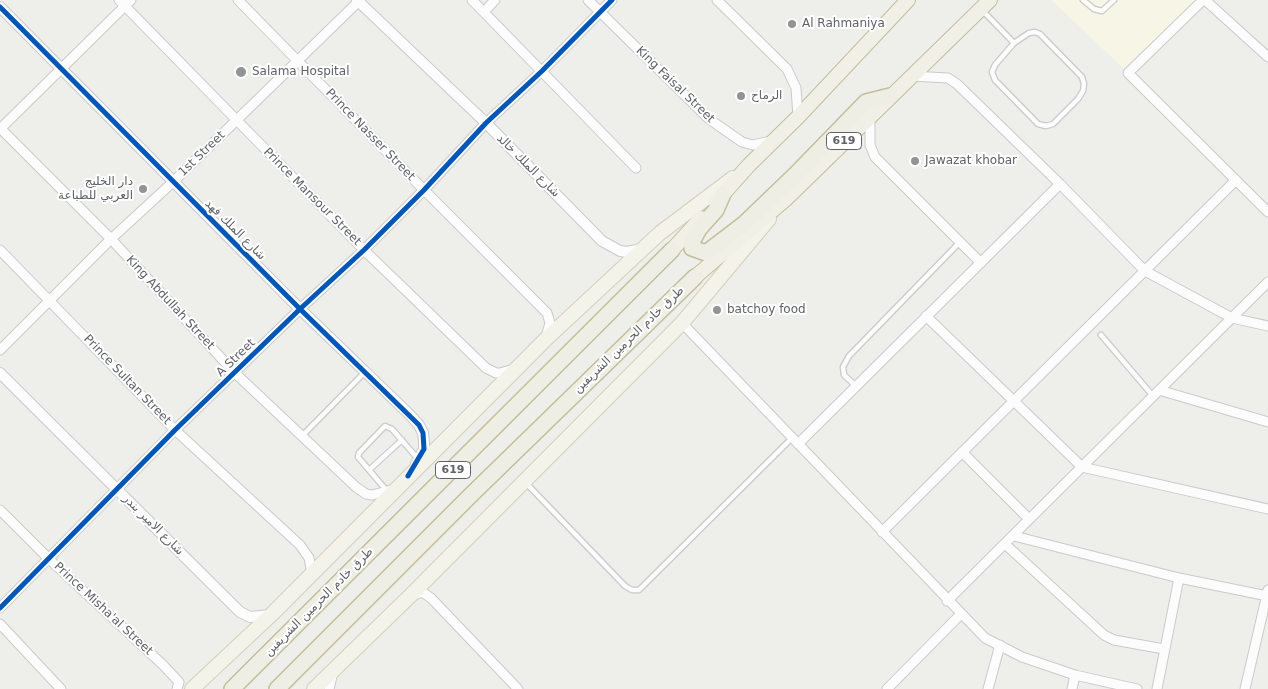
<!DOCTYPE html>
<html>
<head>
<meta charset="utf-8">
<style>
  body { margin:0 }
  canvas { display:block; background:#eeeeea }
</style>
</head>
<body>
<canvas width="1268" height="689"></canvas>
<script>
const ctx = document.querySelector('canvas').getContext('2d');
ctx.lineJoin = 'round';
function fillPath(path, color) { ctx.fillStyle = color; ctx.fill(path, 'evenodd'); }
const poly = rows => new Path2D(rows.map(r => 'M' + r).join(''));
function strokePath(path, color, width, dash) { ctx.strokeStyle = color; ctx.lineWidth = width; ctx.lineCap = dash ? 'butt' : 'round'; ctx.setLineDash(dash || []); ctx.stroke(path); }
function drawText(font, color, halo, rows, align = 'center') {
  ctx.font = font + ' "DejaVu Sans","Noto Sans Arabic",sans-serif'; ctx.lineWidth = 4; ctx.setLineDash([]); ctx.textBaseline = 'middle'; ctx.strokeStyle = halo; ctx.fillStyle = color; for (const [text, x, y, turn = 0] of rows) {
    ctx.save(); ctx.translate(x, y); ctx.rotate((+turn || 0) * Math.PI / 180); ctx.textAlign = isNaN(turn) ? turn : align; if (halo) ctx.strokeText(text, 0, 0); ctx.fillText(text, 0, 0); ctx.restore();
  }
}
fillPath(poly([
  [1051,0,1195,0,1195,1,1125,70]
]), '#f6f5e6');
const service = poly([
  [1083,0,1094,9,1102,11,1114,0],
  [982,10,1014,43,1029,33,1035,32,1040,34,1082,77,1084,84,1083,91,1078,99,1053,124,1046,126,1038,124,995,80,992,72,995,65,1014,43],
  [1101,335,1153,396],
  [856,386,844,375,843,367,849,356,960,242],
  [302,436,365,372],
  [369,470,402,440],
  [525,482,625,586,632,590,639,590,792,438],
  [387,491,358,457,359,453,385,426,392,429,419,460]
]);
const minor = poly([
  [119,0,364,250,486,368,496,373,500,373,514,369],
  [238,0,424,190,547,313,550,323,546,337],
  [472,0,636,168],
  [588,0,709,119,742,142,753,145,771,141],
  [717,0,787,69,796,88,798,117],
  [1203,0,1128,73,1268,212],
  [1205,0,1268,57],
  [484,12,495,0],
  [911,76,948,78,957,84,1060,184,1145,271,1232,318,1268,326],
  [870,115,870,145,875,157,981,263],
  [0,128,111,239,235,373,356,487,366,494,372,495,395,489],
  [0,129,131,0],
  [0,250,175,430,300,545,309,558,312,574],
  [926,316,1082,467,1268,509],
  [682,323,985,638,1022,657,1075,675,1137,689],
  [0,350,111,239,173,182,360,0],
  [1159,390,1268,422],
  [798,444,1060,184],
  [962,452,1029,519],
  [0,510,49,559,163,665,179,682,177,689],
  [882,532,1236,180],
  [1014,536,1179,578,1268,596],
  [1005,544,1104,635,1114,640,1164,649],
  [414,595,422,592,431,598,518,689],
  [947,601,1268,282],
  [0,608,175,430,300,309,364,250,424,190,486,123,542,71,612,0],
  [0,624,61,689],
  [329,689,333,672],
  [887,689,961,614],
  [988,689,1000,645],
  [1072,689,1075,675],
  [1157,689,1179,578],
  [1245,689,1268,590]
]);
const tertiary = poly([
  [357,0,486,123,602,241,620,251,627,252,642,249],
  [0,7,300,309,410,415,419,425,423,433,424,442,424,449,416,464],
  [0,373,240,612,250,617,271,615]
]);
const primary = poly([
  [192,689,271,615,545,340,660,233,733,178],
  [314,689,409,597,682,323,769,219]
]);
const trunk = poly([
  [716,202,749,165,798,117,908,0],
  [672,250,701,218],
  [695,277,786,199,990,0]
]);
const motorway = poly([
  [723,194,716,210,699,229,692,242,692,248,706,253,744,224,795,175,866,102,890,96],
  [232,689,672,250],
  [277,689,473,493,695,277]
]);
strokePath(service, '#cacaca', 7);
strokePath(minor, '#cacaca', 11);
strokePath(tertiary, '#cacaca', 12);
strokePath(primary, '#d4d1ba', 16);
strokePath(trunk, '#c4be9a', 16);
strokePath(motorway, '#c4be9a', 18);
strokePath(service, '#fcfcfc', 4.5);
strokePath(minor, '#fcfcfc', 9);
strokePath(tertiary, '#fcfcfc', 10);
strokePath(primary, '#f3f3ea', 14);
strokePath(trunk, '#f1f0e7', 14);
strokePath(motorway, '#efeee4', 15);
strokePath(poly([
  [0,7,300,309,419,425,423,433,424,449,408,476],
  [0,608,175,430,300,309,364,250,424,190,486,123,542,71,612,0]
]), '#0057b8', 5);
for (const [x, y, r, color] of [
  [792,24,5,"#919395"],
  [241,72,6,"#919395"],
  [741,96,5,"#919395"],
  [915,161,5,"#919395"],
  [143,189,5,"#919395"],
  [717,310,5,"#919395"]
]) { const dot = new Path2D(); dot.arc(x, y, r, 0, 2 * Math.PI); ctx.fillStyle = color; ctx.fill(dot); strokePath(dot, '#fff', 2); }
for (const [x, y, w] of [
  [844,141,35],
  [453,470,35]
]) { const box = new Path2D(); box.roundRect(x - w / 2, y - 8.5, w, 17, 4); ctx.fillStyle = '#fff'; ctx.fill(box); strokePath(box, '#5f6267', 1); }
drawText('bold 11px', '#5f6267', null, [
  ["619",844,141],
  ["619",453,470]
]);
drawText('12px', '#5f6267', '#fff', [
  ["Al Rahmaniya",802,24],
  ["Salama Hospital",252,72],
  ["الرماح",751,96],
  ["Jawazat khobar",925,161],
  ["دار الخليج",133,182,"right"],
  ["العربي للطباعة",133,196,"right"],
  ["batchoy food",727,310]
], 'left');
drawText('12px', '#5f6267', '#fff', [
  ["King Faisal Street",675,85,44],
  ["Prince Nasser Street",370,135,46],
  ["1st Street",202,154,-44],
  ["شارع الملك خالد",528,166,45],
  ["Prince Mansour Street",312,197,45],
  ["شارع الملك فهد",235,230,45],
  ["King Abdullah Street",170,303,47],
  ["طرق خادم الحرمين الشريفين",629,340,-44],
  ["A Street",236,358,-44],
  ["Prince Sultan Street",127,380,46],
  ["شارع الامير بندر",153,525,45],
  ["طرق خادم الحرمين الشريفين",319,602,-45],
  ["Prince Misha'al Street",103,609,43]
]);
</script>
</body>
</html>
